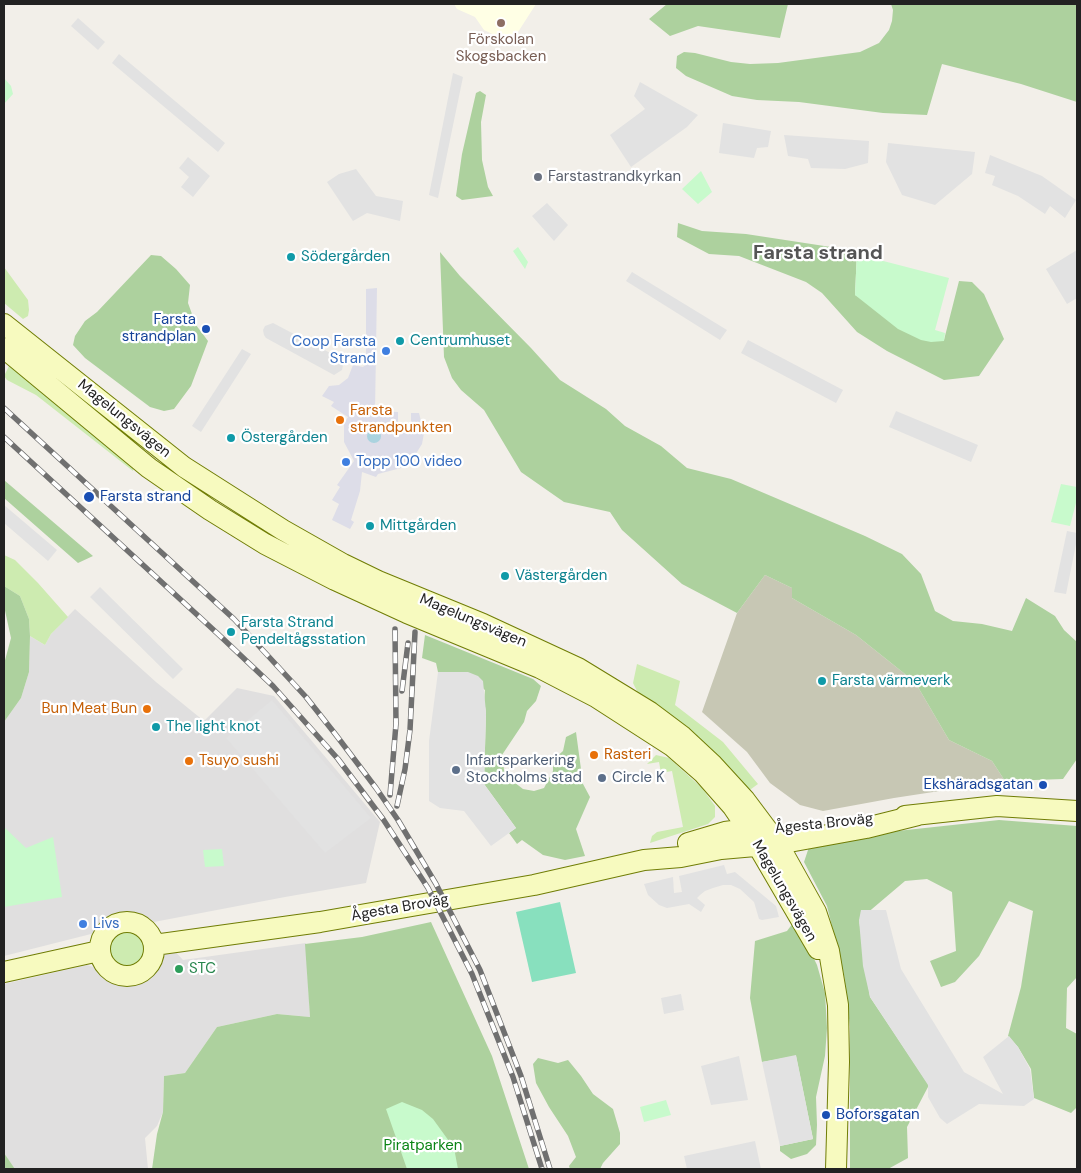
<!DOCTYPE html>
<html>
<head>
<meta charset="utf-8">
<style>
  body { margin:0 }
  #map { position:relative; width:1081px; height:1173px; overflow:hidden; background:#f2efe9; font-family:"DM Sans",sans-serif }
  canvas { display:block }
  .frame { position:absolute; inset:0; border:5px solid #222; pointer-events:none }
</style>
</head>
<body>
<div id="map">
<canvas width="1081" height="1173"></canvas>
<div class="frame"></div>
</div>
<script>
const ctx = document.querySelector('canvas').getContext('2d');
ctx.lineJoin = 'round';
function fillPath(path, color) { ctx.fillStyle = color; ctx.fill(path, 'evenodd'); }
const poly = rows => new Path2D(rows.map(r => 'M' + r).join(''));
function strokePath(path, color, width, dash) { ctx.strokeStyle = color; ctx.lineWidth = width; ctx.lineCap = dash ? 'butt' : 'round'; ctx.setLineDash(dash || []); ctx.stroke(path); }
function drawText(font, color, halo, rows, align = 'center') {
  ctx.font = font + ' "DM Sans",sans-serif'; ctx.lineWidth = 4.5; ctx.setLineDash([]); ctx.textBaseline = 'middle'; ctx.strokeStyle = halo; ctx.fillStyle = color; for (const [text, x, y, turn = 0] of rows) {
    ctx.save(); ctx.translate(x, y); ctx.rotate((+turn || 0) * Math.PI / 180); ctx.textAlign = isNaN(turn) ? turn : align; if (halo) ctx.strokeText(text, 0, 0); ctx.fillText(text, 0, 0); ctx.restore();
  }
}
fillPath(poly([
  [75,609,156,682,204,721,237,688,274,696,380,822,366,883,285,897,91,934,4,956,4,722,21,698,29,672,30,636,45,645,51,634],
  [306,943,310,1017,277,1014,217,1027,185,1073,164,1076,163,1112,157,1126,145,1138,148,1169,15,1169,4,1153,4,984,87,965,103,970,121,984,144,979,163,955,172,948,183,960]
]), '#e0dfdf');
fillPath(poly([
  [454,4,536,4,511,43,484,30,475,17,457,9]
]), '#ffffe5');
fillPath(poly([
  [765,575,792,588,792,598,856,635,915,682,949,740,992,761,1005,781,894,798,823,811,800,805,770,783,747,752,702,712,737,613]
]), '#c7c7b4');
fillPath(poly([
  [4,267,28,300,29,310,28,316,23,319,4,303],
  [9,366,134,465,133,471,36,395,7,380,4,376],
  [4,555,15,560,38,583,68,617,51,634,45,645,30,636,29,619,20,596,4,586],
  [637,664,680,681,675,705,723,742,758,784,747,792,641,699,633,683],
  [656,755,669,758,702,788,715,806,715,817,708,824,650,843,652,836,657,832,683,827,672,771,661,773,659,762,647,764],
  '110 950a18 18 0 1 1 36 0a18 18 0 1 1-36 0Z'
]), '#cdebb0');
fillPath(poly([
  [667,4,788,4,780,38,698,26,670,36,649,19],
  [891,4,1077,4,1077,102,1021,84,942,64,927,115,883,113,799,102,757,100,732,96,686,76,676,68,677,56,684,52,695,53,731,62,750,64,778,63,860,52,879,43,889,30,892,21,893,10],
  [480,91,486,95,481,122,482,160,488,187,493,196,462,200,456,196,462,154,476,93],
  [678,223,702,231,746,234,857,251,855,295,944,340,959,281,972,282,984,294,1004,339,979,376,944,380,887,351,857,332,822,293,806,282,739,256,709,254,677,237],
  [440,252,460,276,531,348,560,380,606,409,625,426,661,446,687,468,731,479,865,536,902,554,921,574,935,611,953,621,982,624,1012,631,1026,598,1055,616,1064,630,1077,642,1077,759,1063,779,1005,781,992,761,949,740,915,682,856,635,792,598,792,588,765,575,737,613,682,584,622,530,610,512,564,502,521,472,484,410,461,390,452,378,444,357],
  [151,255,161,256,176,269,190,285,188,303,196,325,208,341,191,386,174,409,164,411,150,407,85,358,73,345,75,336,85,321,97,312],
  [4,480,93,556,78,563,4,498],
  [4,586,20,596,29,619,30,636,29,672,21,698,4,722,4,664,11,638,4,606],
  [425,635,533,679,541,686,536,701,527,711,524,722,502,755,504,770,510,779,523,789,534,791,544,788,553,771,553,760,563,751,566,737,576,732,583,784,590,797,576,829,585,856,565,860,543,855,522,840,517,844,509,833,516,828,484,784,486,712,484,702,485,690,464,673,438,672,436,663,422,658],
  [999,820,1077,826,1077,977,1067,988,1066,1028,1077,1034,1077,1107,1071,1113,1034,1098,1031,1069,1018,1047,1008,1036,1021,987,1033,911,1009,901,979,956,955,982,941,987,930,961,956,951,952,892,927,879,905,881,859,920,870,997,929,1085,907,1127,908,1158,888,1169,850,1169,850,1027,844,975,827,906,804,862,810,844,851,836],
  [431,922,492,1056,529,1169,152,1169,157,1134,163,1112,164,1076,185,1073,217,1027,277,1014,310,1017,305,944,362,937],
  [793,923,803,936,817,965,825,993,827,1028,825,1056,816,1097,817,1125,816,1145,807,1154,791,1159,780,1151,780,1146,813,1139,796,1056,762,1062,750,998,755,941,787,931],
  [538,1058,558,1063,568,1060,581,1076,593,1094,613,1109,620,1133,620,1144,603,1163,600,1169,570,1169,569,1166,576,1157,568,1136,549,1107,536,1083,533,1064],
  [4,1153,15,1169,4,1169]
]), '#add19e');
fillPath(poly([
  [4,78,11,86,13,94,4,104],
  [701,171,712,192,698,204,682,189],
  [518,247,528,262,525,269,513,251],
  [857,251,864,256,949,278,935,330,945,333,944,341,931,342,921,340,898,329,855,295],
  [1061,484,1077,487,1077,499,1070,526,1051,522],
  [4,827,26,848,53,837,62,897,4,907],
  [222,849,224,866,205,867,203,850],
  [666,1100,671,1115,644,1122,640,1107],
  [402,1102,422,1110,433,1119,454,1148,458,1169,407,1169,386,1109]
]), '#c8facc');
fillPath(poly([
  [560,902,576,973,532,982,516,912]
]), '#88e0be');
fillPath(poly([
  [78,18,105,42,98,50,71,26],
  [119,54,225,143,218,152,112,63],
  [453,73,463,77,438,198,429,195],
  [640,82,698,115,687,127,631,167,610,135,645,109,634,96],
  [723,123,771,131,768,147,757,148,754,158,719,153],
  [784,135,869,141,868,163,845,169,811,168,808,159,788,156],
  [888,143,975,152,972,174,935,205,902,195,886,162],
  [990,155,1042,176,1076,200,1065,218,1050,206,1045,214,1018,196,992,185,995,176,985,173],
  [188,157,210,176,193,197,181,187,189,177,179,168],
  [356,169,376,196,403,201,400,221,367,213,353,221,327,182,339,174],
  [547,203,568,225,554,241,532,216],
  [1077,250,1077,298,1067,304,1046,269],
  [632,272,727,330,720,340,626,281],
  [273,323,336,356,342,361,343,365,342,370,334,375,266,338,264,335,263,330,265,326],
  [748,340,843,390,836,403,741,353],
  [242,349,251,354,201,432,192,426],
  [896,411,978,445,971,462,889,427],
  [4,505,57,550,48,561,4,523],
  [1067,531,1077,533,1077,539,1066,594,1054,592],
  [100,587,183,669,173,679,90,597],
  [438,672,468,672,478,676,483,681,486,712,484,784,516,828,491,846,464,811,440,808,429,801,429,741],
  [272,700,371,818,325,853,226,738],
  [724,865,727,874,735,872,776,906,779,917,762,920,759,919,754,902,740,889,731,885,723,885,713,888,705,891,700,895,697,898,705,905,701,912,689,904,667,908,659,905,648,895,644,884,673,877,674,893,682,892,679,876],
  [861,910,886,910,901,969,964,1072,1003,1094,983,1057,1009,1036,1018,1047,1030,1069,1034,1099,1024,1106,979,1104,947,1124,940,1118,928,1097,928,1085,870,997,863,966,859,920],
  [681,994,684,1010,664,1014,661,998],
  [796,1055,813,1139,780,1146,762,1062],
  [739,1056,748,1100,711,1105,701,1066],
  [755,1141,761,1169,687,1169,684,1156]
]), '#e2e2e2');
fillPath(poly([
  [377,288,375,411,398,412,398,425,411,425,411,413,419,413,424,433,422,444,412,460,401,468,378,474,376,477,362,472,360,491,351,520,354,522,350,529,332,520,339,504,332,500,340,487,337,485,354,461,344,442,344,424,348,417,331,406,334,402,322,396,329,386,339,385,348,378,353,365,363,367,366,364,366,289]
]), '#dddde8');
fillPath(poly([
  '367 436a7 7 0 1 1 14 0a7 7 0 1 1-14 0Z'
]), '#aad3df');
const secondary = poly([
  [4,324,184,467,283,530,343,564,378,581,483,624,578,668,650,712,682,736,712,764,745,800,778,844,816,912,829,951,838,1005,839,1062,836,1169],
  [4,348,149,468,210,510,265,544,335,580,407,613,540,668,596,697,672,746,703,773,733,807,748,829,818,949],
  [905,816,997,806,1077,811],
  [688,843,725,832,748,829,759,830],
  '100 949a27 27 0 1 1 54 0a27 27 0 1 1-54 0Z',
  [154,945,320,922,412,906,534,885,644,860,681,857,721,849,778,844,866,828,918,815],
  [4,972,99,951]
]);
strokePath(secondary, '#707d05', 22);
strokePath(secondary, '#f7fabf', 20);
const rail = poly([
  [4,408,234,619,306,697,336,735,376,788,398,820,436,884,480,970,521,1076,550,1169],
  [4,437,218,634,273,686,338,759,383,819,428,888,472,974,513,1077,542,1169],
  [402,691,408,643],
  [390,795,396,724,395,629],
  [397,806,405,769,410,730,415,632]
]);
strokePath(rail, '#707070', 5.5);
strokePath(rail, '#fff', 4, [11]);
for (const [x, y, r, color] of [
  [501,23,5,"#8d6e63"],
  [538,177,5,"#6b7280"],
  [291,257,5,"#0f9aa8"],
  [206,329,5,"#1a4fb4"],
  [400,341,5,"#0f9aa8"],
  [386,351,5,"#3f7fe0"],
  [340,420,5,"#e8710a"],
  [231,438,5,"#0f9aa8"],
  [346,462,5,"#3f7fe0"],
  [89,497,6,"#1a4fb4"],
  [370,526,5,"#0f9aa8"],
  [505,576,5,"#0f9aa8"],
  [231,632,5,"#0f9aa8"],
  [822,681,5,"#0f9aa8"],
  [147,709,5,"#e8710a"],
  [156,727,5,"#0f9aa8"],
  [594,755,5,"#e8710a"],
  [189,761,5,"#e8710a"],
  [456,770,5,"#5c6f8a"],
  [602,778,5,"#5c6f8a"],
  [1043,785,5,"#1a4fb4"],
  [83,924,5,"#3f7fe0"],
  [179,969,5,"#2e9e5b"],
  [826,1115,5,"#1a4fb4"]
]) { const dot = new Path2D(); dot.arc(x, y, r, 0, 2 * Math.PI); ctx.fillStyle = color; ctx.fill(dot); strokePath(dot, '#fff', 2); }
drawText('15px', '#785e54', '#fff', [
  ["Förskolan",501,40],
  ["Skogsbacken",501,57]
]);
drawText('15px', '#5b616d', '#fff', [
  ["Farstastrandkyrkan",548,177]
], 'left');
drawText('15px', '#0d838f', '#fff', [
  ["Södergården",301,257],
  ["Centrumhuset",410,341],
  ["Östergården",241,438],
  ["Mittgården",380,526],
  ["Västergården",515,576],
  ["Farsta Strand",241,623],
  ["Pendeltågsstation",241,640],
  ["Farsta värmeverk",832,681],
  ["The light knot",166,727]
], 'left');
drawText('15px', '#164399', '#fff', [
  ["Farsta",196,320],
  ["strandplan",196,337],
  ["Farsta strand",100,497,"left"],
  ["Ekshäradsgatan",1033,785],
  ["Boforsgatan",836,1115,"left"]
], 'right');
drawText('15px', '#366cbe', '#fff', [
  ["Coop Farsta",376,342,"right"],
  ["Strand",376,359,"right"],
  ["Topp 100 video",356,462],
  ["Livs",93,924]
], 'left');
drawText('15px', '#c56008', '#fff', [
  ["Farsta",350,411],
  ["strandpunkten",350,428],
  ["Bun Meat Bun",137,709,"right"],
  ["Rasteri",604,755],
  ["Tsuyo sushi",199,761]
], 'left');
drawText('15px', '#222', '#fff', [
  ["Magelungsvägen",124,419,39],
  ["Magelungsvägen",473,621,23],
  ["Ågesta Broväg",824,824,-6],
  ["Magelungsvägen",784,891,60],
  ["Ågesta Broväg",400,908,-10]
]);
drawText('15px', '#4e5e75', '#fff', [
  ["Infartsparkering",466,761],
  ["Stockholms stad",466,778],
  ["Circle K",612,778]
], 'left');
drawText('15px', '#27864d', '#fff', [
  ["STC",189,969]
], 'left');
drawText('15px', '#0c8416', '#fff', [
  ["Piratparken",423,1146]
]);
drawText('bold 20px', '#555', '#fff', [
  ["Farsta strand",818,254]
]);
</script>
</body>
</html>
